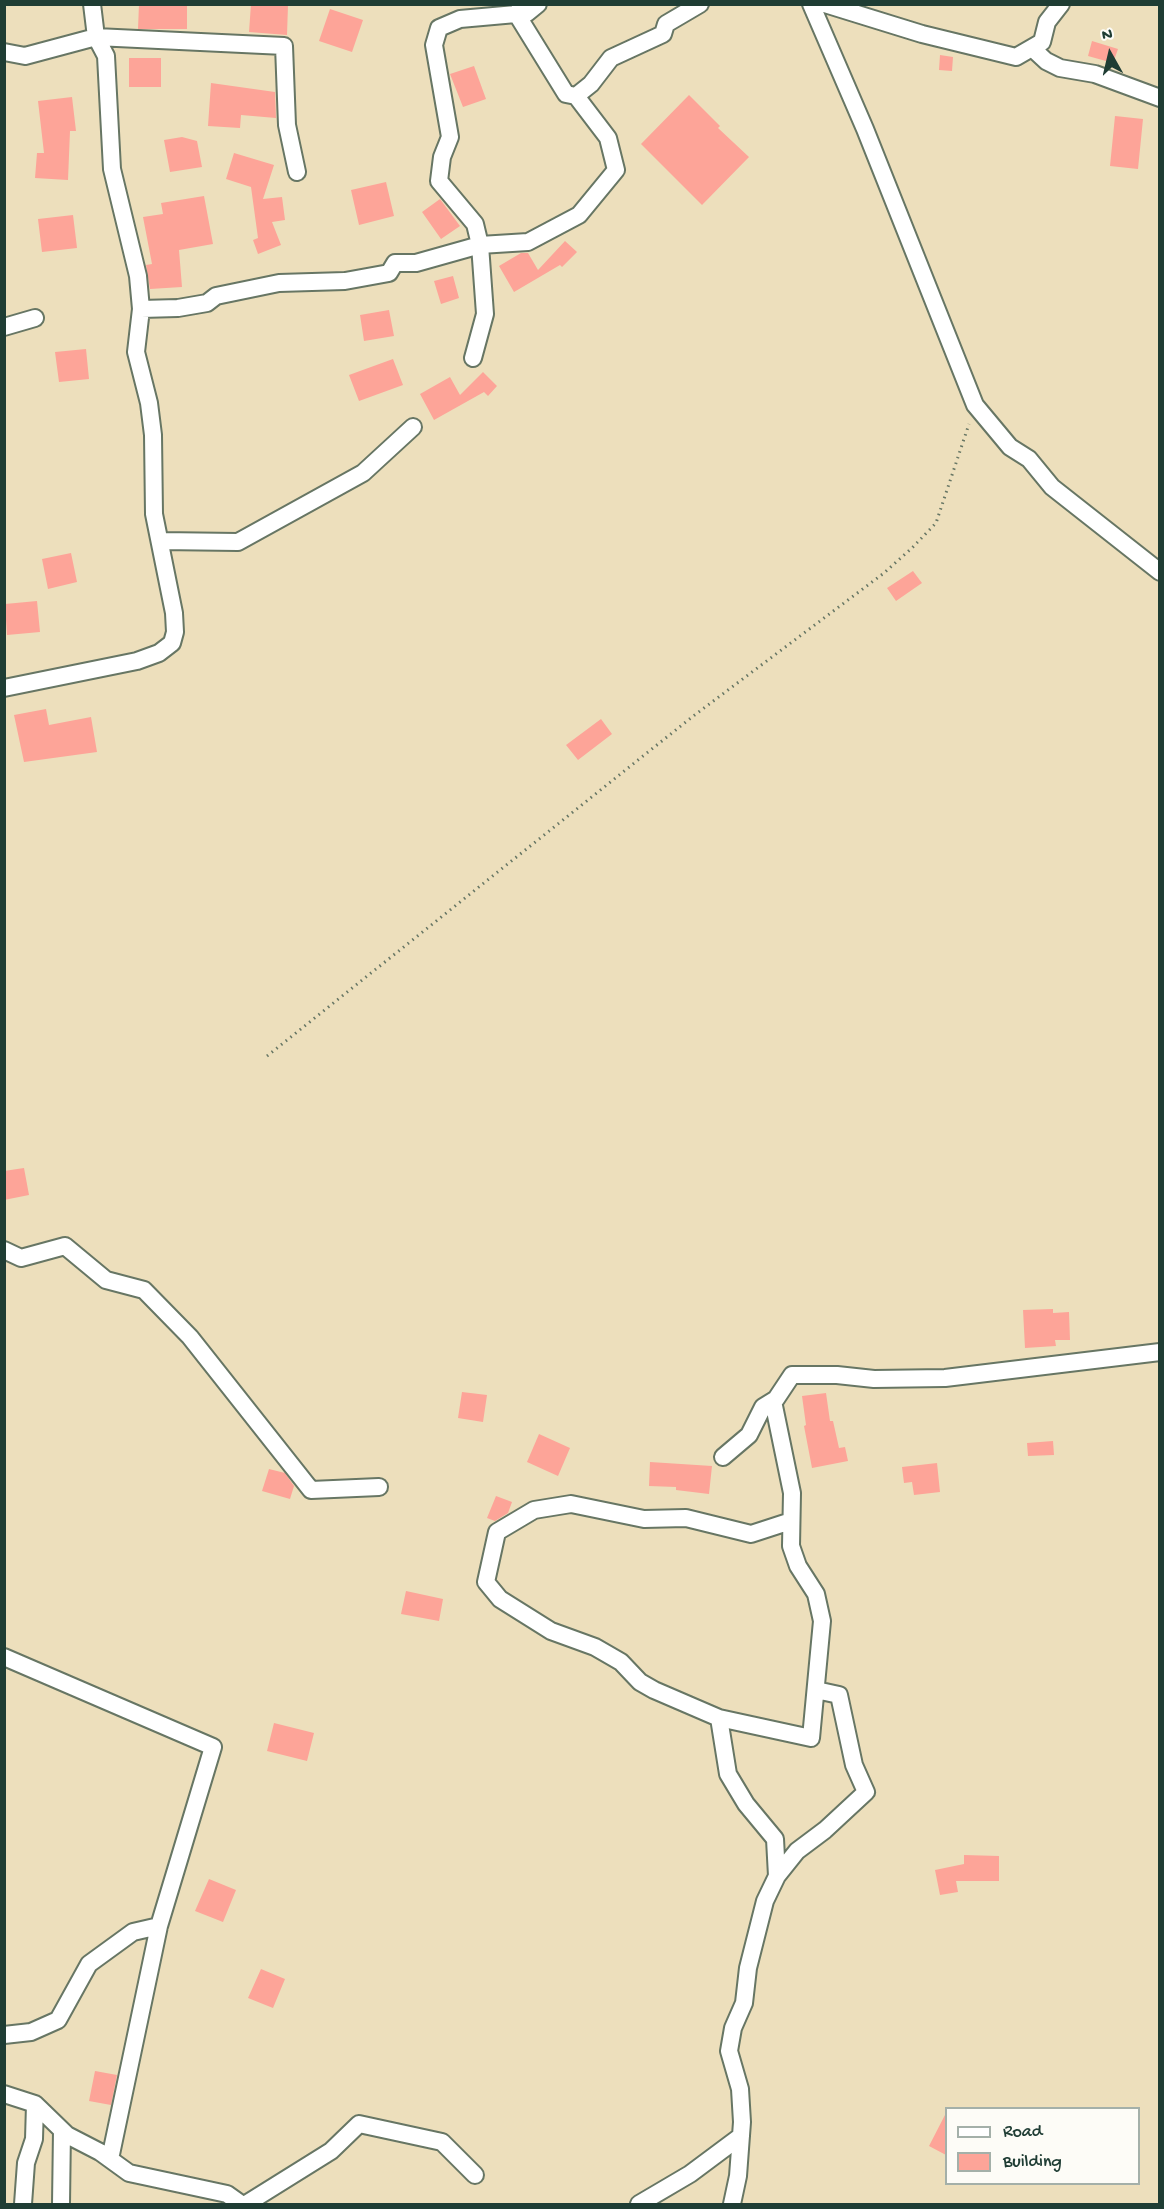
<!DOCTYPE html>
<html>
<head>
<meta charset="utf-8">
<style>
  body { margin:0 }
  #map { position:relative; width:1164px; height:2209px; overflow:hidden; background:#eddfbc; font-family:"Gochi Hand",sans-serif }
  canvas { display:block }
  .frame { position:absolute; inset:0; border:6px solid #1f3d34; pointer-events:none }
  .legend { position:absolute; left:945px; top:2107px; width:195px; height:78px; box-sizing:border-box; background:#fdfcf7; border:2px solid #a4b0a9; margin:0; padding:8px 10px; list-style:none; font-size:18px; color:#1f3d34 }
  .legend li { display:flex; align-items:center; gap:12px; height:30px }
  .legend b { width:30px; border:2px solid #a4b0a9 }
  .north { position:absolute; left:1080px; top:24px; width:60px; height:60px; -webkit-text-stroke:4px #fdfcf7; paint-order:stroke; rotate:352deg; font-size:16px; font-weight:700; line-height:24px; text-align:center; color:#1f3d34 }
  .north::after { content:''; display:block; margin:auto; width:21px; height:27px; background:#1f3d34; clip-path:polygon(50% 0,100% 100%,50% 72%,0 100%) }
</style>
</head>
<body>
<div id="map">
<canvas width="1164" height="2209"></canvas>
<div class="frame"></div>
<ul class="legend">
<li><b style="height:8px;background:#fff"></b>Road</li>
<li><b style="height:16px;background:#fda498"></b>Building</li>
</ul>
<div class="north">N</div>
</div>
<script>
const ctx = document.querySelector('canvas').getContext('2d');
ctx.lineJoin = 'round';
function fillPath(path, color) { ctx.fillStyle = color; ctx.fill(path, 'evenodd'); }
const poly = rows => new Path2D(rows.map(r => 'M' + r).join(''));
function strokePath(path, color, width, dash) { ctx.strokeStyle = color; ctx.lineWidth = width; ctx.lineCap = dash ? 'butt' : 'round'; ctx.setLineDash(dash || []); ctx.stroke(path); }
fillPath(poly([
  [139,4,187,4,187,29,138,29],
  [251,4,288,5,287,35,249,32],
  [330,9,363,20,352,52,319,41],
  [1092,41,1118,49,1113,63,1088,56],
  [940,55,953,57,952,71,939,70],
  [129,58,161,58,161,87,129,87],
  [474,66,486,99,463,107,450,74],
  [211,83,275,92,276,118,241,115,240,128,208,126],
  [689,95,720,126,718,128,749,157,702,205,641,144],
  [72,97,76,131,70,131,68,180,35,178,37,153,44,153,38,101],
  [1115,116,1143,119,1138,169,1110,166],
  [182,137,197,141,202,167,170,172,164,140],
  [234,153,274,165,263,199,282,197,285,220,272,222,281,245,258,254,253,240,258,238,251,187,226,179],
  [386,182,394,216,359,225,351,190],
  [204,196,213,244,179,250,182,287,150,289,146,265,152,264,143,217,163,214,161,203],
  [440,199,460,226,441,239,422,212],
  [73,215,77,248,42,252,38,219],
  [565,241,577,252,562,267,560,265,514,292,499,266,521,253,528,253,538,270],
  [453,276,459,298,441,304,434,281],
  [389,310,394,336,364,341,360,315],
  [86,349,89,379,59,382,55,352],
  [393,359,403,385,359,401,349,375],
  [483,372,497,386,488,396,484,392,434,420,420,394,450,377,460,395],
  [71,553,77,582,48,589,42,559],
  [913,571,922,583,896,601,887,588],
  [37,601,40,632,7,635,5,604],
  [46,709,49,725,91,717,97,752,24,762,14,715],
  [601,719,612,734,578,760,566,745],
  [24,1168,29,1195,4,1200,4,1171],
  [1053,1309,1053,1313,1069,1312,1070,1340,1055,1340,1056,1346,1025,1348,1023,1310],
  [462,1392,487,1395,483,1422,458,1418],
  [826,1393,830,1421,833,1421,839,1448,845,1447,848,1461,812,1468,804,1426,806,1425,802,1396],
  [539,1434,570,1448,558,1476,527,1462],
  [1053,1441,1054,1455,1028,1456,1027,1443],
  [650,1462,712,1466,709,1494,676,1490,676,1487,649,1486],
  [937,1463,940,1492,914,1495,912,1482,904,1483,902,1467],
  [269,1469,285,1473,294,1486,290,1499,262,1491],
  [496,1496,512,1502,508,1513,495,1521,487,1518],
  [406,1591,443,1599,439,1621,401,1614],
  [274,1723,314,1733,307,1761,267,1751],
  [964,1855,999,1856,999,1881,956,1881,958,1892,940,1895,935,1870,964,1864],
  [209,1879,236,1890,223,1922,195,1911],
  [261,1969,285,1979,273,2008,248,1998],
  [95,2071,117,2075,111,2105,89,2101],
  [946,2113,946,2155,929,2146]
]), '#fda498');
const minor = poly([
  [811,4,865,129,975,405,1010,447,1029,459,1052,487,1160,572],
  [825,4,922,34,1016,57,1042,42,1047,22,1061,4],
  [516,13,566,94,576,96,591,84,611,58,663,34,666,24,700,4],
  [1032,48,1046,61,1060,68,1095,74,1160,98],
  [4,52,25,56,96,37,92,4],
  [297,172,287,125,284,46,96,37,106,56,112,169,138,276,141,309,178,308,207,303,216,296,279,283,345,281,389,273,395,263,416,263,480,245,475,224,439,181,442,157,450,137,434,45,439,28,460,19,527,13,538,4],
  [4,327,35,318],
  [473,358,485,314,480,245,528,242,579,215,616,170,608,138,576,96],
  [160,541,238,542,363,473,413,427],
  [4,688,137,661,159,653,172,643,175,632,174,613,154,514,153,435,149,403,136,352,141,309],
  [4,1250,21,1258,65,1246,106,1280,144,1290,190,1337,311,1490,379,1487],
  [773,1401,792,1493,791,1546,798,1566,816,1594,822,1621,811,1738,719,1718,654,1690,640,1682,621,1662,595,1647,551,1631,500,1599,486,1582,497,1532,534,1510,571,1504,644,1519,686,1518,751,1534,791,1521],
  [723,1457,749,1435,763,1407,776,1399,792,1375,837,1375,874,1379,945,1378,1160,1352],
  [4,1657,213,1747,159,1926,110,2159],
  [719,1718,728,1774,746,1804,775,1839,777,1876,797,1851,825,1830,866,1792,854,1765,839,1695,816,1690],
  [4,2035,31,2032,58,2020,89,1964,133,1932,159,1926],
  [4,2094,35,2104,67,2135,100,2152,129,2173,227,2194,241,2204],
  [23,2204,26,2163,34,2139,35,2104],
  [61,2204,62,2130],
  [246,2204,331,2151,359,2124,442,2142,475,2175],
  [639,2204,690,2174,741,2136],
  [732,2204,738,2176,742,2122,740,2089,729,2051,733,2028,744,2003,748,1968,765,1901,777,1876]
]);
strokePath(minor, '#677664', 20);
strokePath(poly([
  [267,1056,692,717,884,573,912,548,936,523,969,424]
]), '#677664', 3, [1.5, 4.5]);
strokePath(minor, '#fff', 16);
</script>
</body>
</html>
